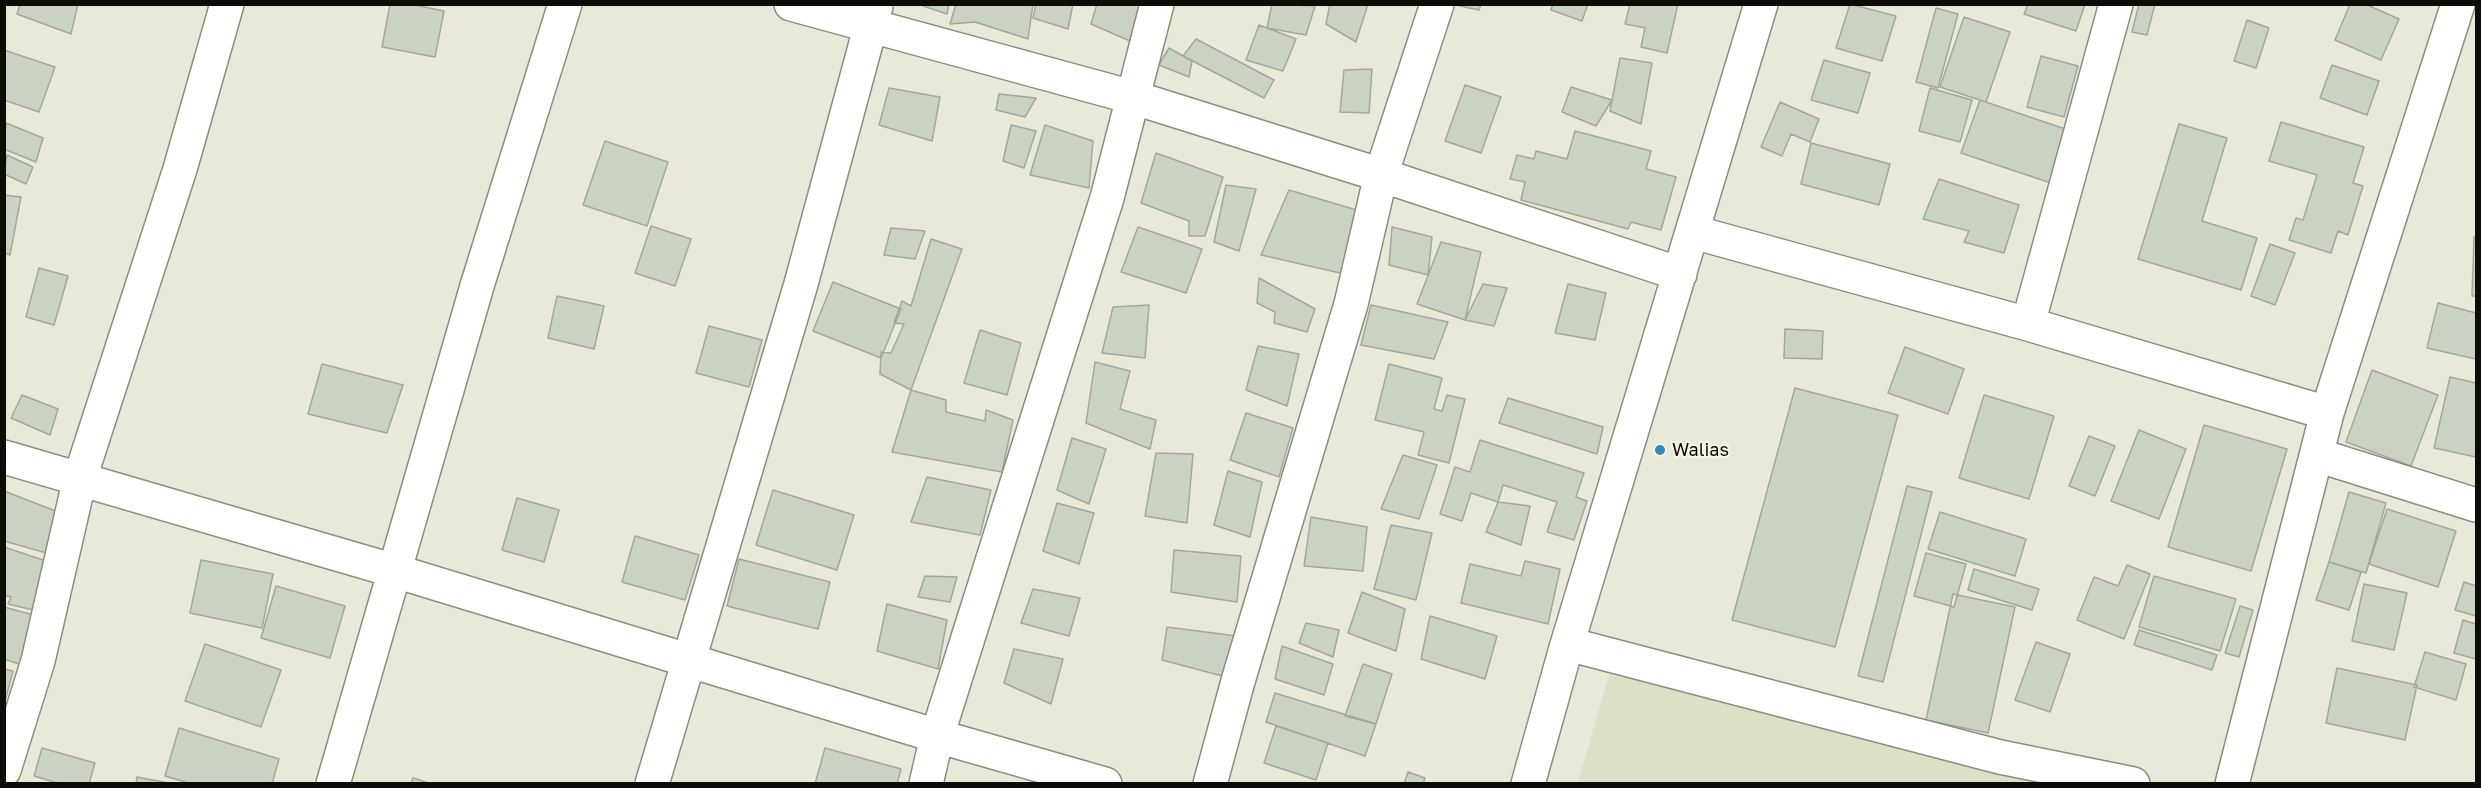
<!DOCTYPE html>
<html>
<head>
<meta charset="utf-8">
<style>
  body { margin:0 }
  #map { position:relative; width:2481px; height:788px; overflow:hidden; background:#e9e9d9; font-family:"Golos Text",sans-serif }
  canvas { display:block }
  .frame { position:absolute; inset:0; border:6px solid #0d0d08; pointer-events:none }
</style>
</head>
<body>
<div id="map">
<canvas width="2481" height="788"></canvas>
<div class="frame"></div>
</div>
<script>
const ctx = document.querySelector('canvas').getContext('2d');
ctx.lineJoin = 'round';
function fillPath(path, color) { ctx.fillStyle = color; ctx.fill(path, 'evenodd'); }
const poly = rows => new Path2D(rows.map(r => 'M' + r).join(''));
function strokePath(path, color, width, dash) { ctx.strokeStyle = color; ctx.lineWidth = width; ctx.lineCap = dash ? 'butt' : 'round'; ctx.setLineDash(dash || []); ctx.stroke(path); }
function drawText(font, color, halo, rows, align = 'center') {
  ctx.font = font + ' "Golos Text",sans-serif'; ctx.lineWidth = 4.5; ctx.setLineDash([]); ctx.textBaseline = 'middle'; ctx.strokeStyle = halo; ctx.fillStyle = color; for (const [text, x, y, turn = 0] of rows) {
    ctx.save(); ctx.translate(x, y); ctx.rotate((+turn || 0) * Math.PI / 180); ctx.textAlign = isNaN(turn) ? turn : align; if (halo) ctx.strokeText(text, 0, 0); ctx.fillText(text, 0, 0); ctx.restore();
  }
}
fillPath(poly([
  [1611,669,2035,783,1577,784]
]), '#dedfc7');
const building = poly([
  [20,4,78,4,71,34,17,14,20,4],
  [390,4,410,4,444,11,435,57,382,47,390,4],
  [917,4,949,4,947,14,917,4],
  [956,4,1033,4,1028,39,975,22,950,24,956,4],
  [1036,4,1073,4,1068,29,1033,18,1036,4],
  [1097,4,1141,4,1130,41,1091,24,1097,4],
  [1272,4,1315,6,1306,35,1267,28,1272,4],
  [1330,4,1368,4,1356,42,1326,24,1330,4],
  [1451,4,1481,4,1479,10,1451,4],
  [1553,4,1588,4,1582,21,1551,10,1553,4],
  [1630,4,1678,4,1667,53,1641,47,1645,28,1625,24,1630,4],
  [1850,4,1896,16,1882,61,1836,48,1850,4],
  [2028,4,2085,4,2076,31,2024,14,2028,4],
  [2139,4,2155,4,2147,35,2132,32,2139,4],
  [2350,4,2365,4,2399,19,2381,60,2335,40,2350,4],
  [1936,8,1958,14,1938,88,1916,82,1936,8],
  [1964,17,2010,32,1986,102,1940,87,1964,17],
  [2247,20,2269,28,2256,68,2234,61,2247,20],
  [1259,25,1296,39,1283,71,1246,60,1259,25],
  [1196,39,1274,80,1264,98,1183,56,1196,39],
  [1169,48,1192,61,1189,77,1159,65,1169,48],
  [4,50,55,67,39,112,4,100,4,50],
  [2041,56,2078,66,2064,117,2027,107,2041,56],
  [1620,58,1652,63,1641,124,1610,111,1620,58],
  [1824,60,1870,73,1858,113,1811,100,1824,60],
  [2332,65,2379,81,2367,115,2320,98,2332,65],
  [1372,69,1369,113,1340,112,1344,70,1372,69],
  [1465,85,1501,97,1481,153,1445,141,1465,85],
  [1571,87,1612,100,1596,126,1562,112,1571,87],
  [889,88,940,97,932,141,879,125,889,88],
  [1930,88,1972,100,1960,142,1919,131,1930,88],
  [999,94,1036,98,1025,117,996,110,999,94],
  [1980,100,2074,132,2057,185,1961,153,1980,100],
  [1780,102,1819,119,1810,142,1791,134,1782,156,1761,147,1780,102],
  [2281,122,2364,147,2353,183,2363,186,2348,235,2338,231,2331,253,2289,240,2296,218,2303,220,2317,175,2269,161,2281,122],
  [6,123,43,138,36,162,4,149,6,123],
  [2179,124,2227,138,2202,221,2257,238,2241,290,2138,259,2179,124],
  [1011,125,1036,131,1024,168,1003,161,1011,125],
  [1045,125,1093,141,1089,188,1030,175,1045,125],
  [1575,131,1651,151,1646,169,1676,177,1661,230,1631,222,1628,229,1521,200,1525,182,1510,179,1517,155,1534,159,1536,151,1567,159,1575,131],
  [605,141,668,162,647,226,583,205,605,141],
  [1811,143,1890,164,1879,205,1801,184,1811,143],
  [1156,153,1223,177,1205,236,1189,236,1189,221,1141,203,1156,153],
  [7,155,33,167,26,184,4,174,7,155],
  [1939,179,2019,205,2004,253,1964,242,1969,231,1923,219,1939,179],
  [1226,185,1256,189,1239,251,1214,242,1226,185],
  [1289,190,1360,211,1349,275,1261,255,1289,190],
  [4,195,21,197,10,255,4,253,4,195],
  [651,226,691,239,675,286,635,273,651,226],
  [1138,227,1202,249,1186,293,1121,272,1138,227],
  [1392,227,1432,237,1428,275,1389,265,1392,227],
  [891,228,925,231,915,259,884,255,891,228],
  [2474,237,2476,237,2476,296,2472,296,2474,237],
  [931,239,962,249,911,390,880,374,881,352,891,353,904,324,894,323,902,301,911,306,931,239],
  [1441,242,1481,252,1465,320,1417,304,1441,242],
  [2270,244,2295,253,2275,305,2251,296,2270,244],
  [39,268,68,276,54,325,26,317,39,268],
  [1259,278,1315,309,1307,332,1274,323,1275,312,1257,303,1259,278],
  [833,282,901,309,881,358,813,331,833,282],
  [1483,284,1507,288,1494,326,1465,320,1483,284],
  [1568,284,1606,293,1595,340,1555,333,1568,284],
  [557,296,604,306,594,349,548,338,557,296],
  [2438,303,2476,313,2476,359,2427,348,2438,303],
  [1149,305,1145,358,1102,353,1113,307,1149,305],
  [1371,305,1448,322,1434,359,1361,345,1371,305],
  [709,326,762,340,749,387,696,373,709,326],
  [1785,329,1823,331,1822,359,1784,358,1785,329],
  [980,330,1021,343,1007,395,964,383,980,330],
  [1258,346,1299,354,1287,406,1246,390,1258,346],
  [1905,347,1964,369,1948,414,1888,393,1905,347],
  [1095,362,1130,371,1120,409,1156,420,1150,449,1086,423,1095,362],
  [322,364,403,385,387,433,308,414,322,364],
  [1389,364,1442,378,1434,409,1442,411,1447,395,1465,399,1449,463,1418,455,1424,432,1375,420,1389,364],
  [2372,370,2438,395,2411,466,2346,442,2372,370],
  [2450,377,2476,383,2476,457,2434,448,2450,377],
  [1795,388,1898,415,1835,647,1732,620,1795,388],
  [911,390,946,400,946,412,985,421,986,410,1013,420,1002,472,892,452,911,390],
  [22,395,58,409,50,435,11,418,22,395],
  [1984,395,2054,416,2029,499,1959,478,1984,395],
  [1508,398,1603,427,1597,454,1499,423,1508,398],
  [1246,413,1293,428,1279,477,1230,460,1246,413],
  [2204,425,2287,449,2251,571,2168,547,2204,425],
  [2139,430,2186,449,2159,519,2111,501,2139,430],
  [2089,436,2115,446,2095,496,2069,486,2089,436],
  [1072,438,1106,449,1089,504,1057,490,1072,438],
  [1480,440,1584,473,1576,497,1587,501,1574,540,1547,532,1557,502,1503,485,1498,502,1471,493,1462,521,1440,514,1455,467,1470,472,1480,440],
  [1156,453,1193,454,1187,523,1145,516,1156,453],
  [1403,455,1437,465,1419,519,1381,509,1403,455],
  [1228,471,1262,482,1250,537,1214,525,1228,471],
  [927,477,991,490,980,535,911,522,927,477],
  [1907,486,1932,492,1883,682,1858,676,1907,486],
  [773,490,854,515,837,570,756,545,773,490],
  [4,491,58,512,50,554,4,541,4,491],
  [2349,492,2386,503,2366,573,2329,562,2349,492],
  [517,498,559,510,544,562,502,550,517,498],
  [1498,502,1530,506,1521,545,1486,532,1498,502],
  [1057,503,1094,513,1079,564,1043,551,1057,503],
  [2387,509,2456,531,2438,587,2369,564,2387,509],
  [1940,512,2026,539,2015,576,1928,549,1940,512],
  [1311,517,1367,527,1363,571,1304,566,1311,517],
  [1391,525,1432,533,1416,600,1374,589,1391,525],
  [635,536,699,555,685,600,622,582,635,536],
  [4,547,58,565,46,613,8,604,11,597,4,595,4,547],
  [1174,550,1241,556,1237,602,1171,592,1174,550],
  [1926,553,1966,564,1954,607,1914,596,1926,553],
  [739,559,830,582,818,629,727,606,739,559],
  [201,560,273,574,262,628,190,613,201,560],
  [1525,561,1560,569,1548,624,1461,603,1470,564,1521,576,1525,561],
  [2329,562,2361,572,2349,610,2316,600,2329,562],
  [2127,565,2150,574,2124,639,2077,620,2094,577,2118,586,2127,565],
  [1974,569,2039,589,2032,610,1968,590,1974,569],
  [925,576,957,577,950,602,918,597,925,576],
  [2154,576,2236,599,2220,651,2139,627,2154,576],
  [2464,582,2476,586,2476,616,2455,610,2464,582],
  [2364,584,2407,593,2394,650,2352,641,2364,584],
  [276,586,345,606,330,658,261,638,276,586],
  [1033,589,1080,598,1069,636,1021,623,1033,589],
  [1362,592,1405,609,1396,651,1348,633,1362,592],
  [1953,594,2015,607,1988,733,1926,720,1953,594],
  [887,604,947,620,938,669,877,651,887,604],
  [2240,606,2253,610,2239,657,2225,653,2240,606],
  [4,607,37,616,25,666,4,659,4,607],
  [1430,616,1497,636,1485,679,1421,659,1430,616],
  [2463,620,2476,624,2476,659,2454,653,2463,620],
  [1306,623,1339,630,1333,657,1299,643,1306,623],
  [1167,627,1237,636,1226,677,1162,660,1167,627],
  [2139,630,2217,655,2212,670,2134,645,2139,630],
  [2036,642,2070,654,2050,712,2015,700,2036,642],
  [205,644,281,670,261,727,185,701,205,644],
  [1282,646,1333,664,1324,695,1275,679,1282,646],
  [1014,649,1063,659,1051,704,1004,683,1014,649],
  [2425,652,2466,664,2456,700,2414,687,2425,652],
  [1363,664,1392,674,1376,724,1345,716,1363,664],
  [2337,668,2417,685,2405,740,2326,723,2337,668],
  [4,669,13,671,4,705,4,669],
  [1275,693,1376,724,1365,756,1266,722,1275,693],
  [1276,726,1328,743,1316,780,1264,763,1276,726],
  [179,728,279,759,272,784,192,784,165,776,179,728],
  [42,748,95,763,89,784,61,784,34,776,42,748],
  [825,748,901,769,897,784,815,784,825,748],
  [1408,772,1425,778,1423,784,1404,784,1408,772],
  [137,777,174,784,136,784,137,777],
  [413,778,432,784,411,784,413,778]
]);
fillPath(building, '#cad2c4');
strokePath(building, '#a1a99c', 1.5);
const minor = poly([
  [791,4,1132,97,1381,175,1680,274],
  [1693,232,2028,324,2327,413,2458,4],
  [2028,324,2116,4],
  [2317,455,2476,505],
  [4,457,395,571,937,736,1105,784],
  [1568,644,2000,757,2133,784],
  [4,770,38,661,80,478,180,169,227,4],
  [333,784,477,286,565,4],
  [652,784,801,284,876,6],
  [926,784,937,736,1107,198,1157,4],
  [1210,784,1238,681,1351,304,1381,175,1437,4],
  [1528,784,1566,648,1761,4],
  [2232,784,2327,413]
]);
strokePath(minor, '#8d8d7f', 36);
strokePath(minor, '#fff', 33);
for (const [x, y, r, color] of [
  [1660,450,6,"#3089b7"]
]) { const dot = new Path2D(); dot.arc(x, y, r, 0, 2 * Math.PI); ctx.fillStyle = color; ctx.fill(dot); strokePath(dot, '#f6f6e6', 2); }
drawText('18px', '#0d0d08', '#f6f6e6', [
  ["Walias",1672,450]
], 'left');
</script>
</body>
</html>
